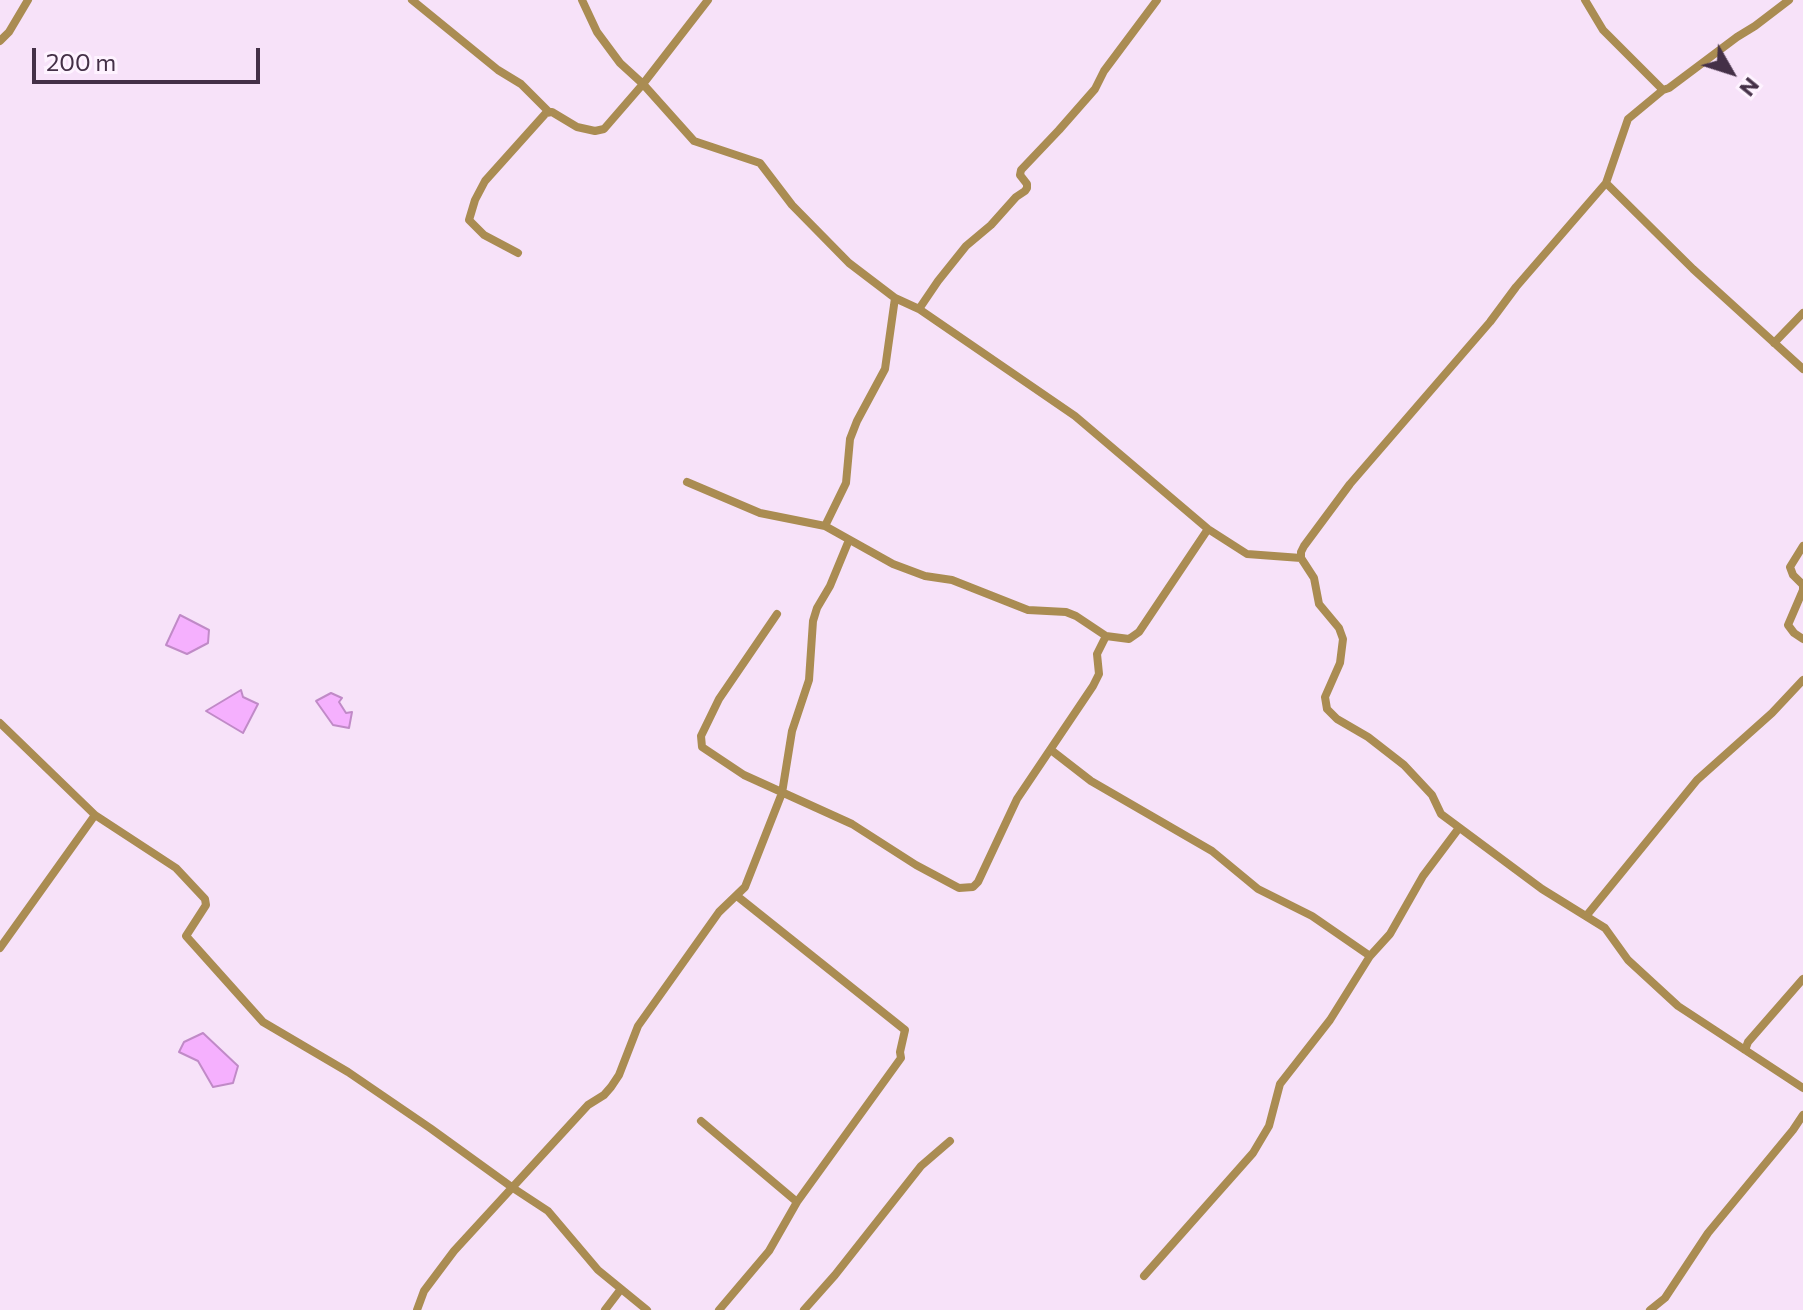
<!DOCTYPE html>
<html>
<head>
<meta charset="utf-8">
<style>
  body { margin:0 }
  #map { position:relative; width:1803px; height:1310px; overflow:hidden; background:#f7e2f9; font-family:Commissioner,sans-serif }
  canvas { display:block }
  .north { position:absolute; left:1691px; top:32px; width:80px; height:80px; -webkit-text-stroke:6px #fef3ff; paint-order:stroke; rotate:129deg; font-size:22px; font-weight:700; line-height:32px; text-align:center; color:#443047 }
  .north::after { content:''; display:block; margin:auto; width:28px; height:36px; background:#443047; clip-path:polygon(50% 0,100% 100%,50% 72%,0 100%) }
  .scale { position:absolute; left:32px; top:48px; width:228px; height:36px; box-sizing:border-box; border:4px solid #443047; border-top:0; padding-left:10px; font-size:24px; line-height:28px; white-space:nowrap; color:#443047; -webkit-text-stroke:6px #fef3ff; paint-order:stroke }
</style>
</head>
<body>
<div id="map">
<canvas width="1803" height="1310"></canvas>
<div class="north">N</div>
<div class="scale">200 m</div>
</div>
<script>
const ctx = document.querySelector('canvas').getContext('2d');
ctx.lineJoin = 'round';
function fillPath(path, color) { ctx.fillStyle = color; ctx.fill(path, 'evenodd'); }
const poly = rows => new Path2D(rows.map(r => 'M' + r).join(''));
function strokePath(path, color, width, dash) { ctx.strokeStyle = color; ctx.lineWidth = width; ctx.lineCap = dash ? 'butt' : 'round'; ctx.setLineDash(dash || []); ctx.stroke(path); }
const water = poly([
  [180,615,209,630,208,643,187,654,166,645,180,615],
  [241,690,243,697,258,704,243,733,206,711,241,690],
  [331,693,342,698,339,702,346,713,352,712,349,728,333,725,316,701,331,693],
  [203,1033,238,1066,233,1083,213,1087,198,1061,179,1052,184,1042,203,1033]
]);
fillPath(water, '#f5b0fe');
strokePath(water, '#c08ac7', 2);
strokePath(poly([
  [412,0,498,70,521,84,549,112],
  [582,0,597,32,620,63,643,84,694,141,760,163,792,205,849,263,895,298,919,309,1075,416,1208,529,1247,554,1301,558,1314,578,1319,604,1339,628,1343,639,1340,663,1325,697,1327,709,1337,719,1368,737,1404,765,1432,795,1441,814,1542,889,1605,928,1628,960,1678,1006,1803,1088],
  [1585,0,1603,30,1663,90],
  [0,41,9,32,28,0],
  [1606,183,1693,269,1803,369],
  [518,253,484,235,469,220,475,200,485,181,546,113,552,112,577,127,595,131,604,129,643,84,708,0],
  [919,309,938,281,966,246,991,225,1016,197,1025,191,1027,188,1027,184,1020,175,1021,170,1059,130,1095,89,1104,71,1157,0],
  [1774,343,1803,313],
  [687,482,760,513,825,526,893,564,925,576,952,580,1028,610,1066,612,1076,616,1106,636,1129,639,1139,632,1208,529],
  [825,526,846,483,850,439,857,421,885,369,895,298],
  [1803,546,1790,567,1793,575,1803,585,1803,590,1788,625,1794,633,1803,639],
  [1301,558,1301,552,1304,546,1350,484,1490,322,1516,287,1606,183,1628,119,1663,90,1669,88,1737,37,1755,26,1789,0],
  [777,614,719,699,701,736,702,747,744,775,852,824,916,865,959,888,973,887,978,882,1017,799,1093,686,1099,674,1097,654,1106,636],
  [0,723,95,815,176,868,205,899,206,905,186,936,263,1022,348,1072,430,1128,513,1188,548,1211,598,1270,647,1310],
  [1051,750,1091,781,1212,851,1258,889,1312,916,1370,956],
  [1587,915,1697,780,1772,713,1803,680],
  [0,948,95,815],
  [1745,1050,1748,1042,1803,979],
  [701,1121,797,1202],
  [1144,1276,1253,1153,1269,1126,1280,1084,1330,1020,1370,956,1390,934,1423,876,1459,828],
  [417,1310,424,1291,454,1251,588,1105,604,1095,611,1087,619,1075,638,1026,719,912,745,887,782,793,792,731,809,680,813,621,817,608,830,586,849,540],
  [605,1310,621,1289],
  [719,1310,769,1251,797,1202,901,1058,900,1052,905,1030,737,896],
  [804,1310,835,1275,921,1166,950,1141],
  [1650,1310,1665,1298,1708,1233,1793,1130,1803,1115]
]), '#aa8c52', 8);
</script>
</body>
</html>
